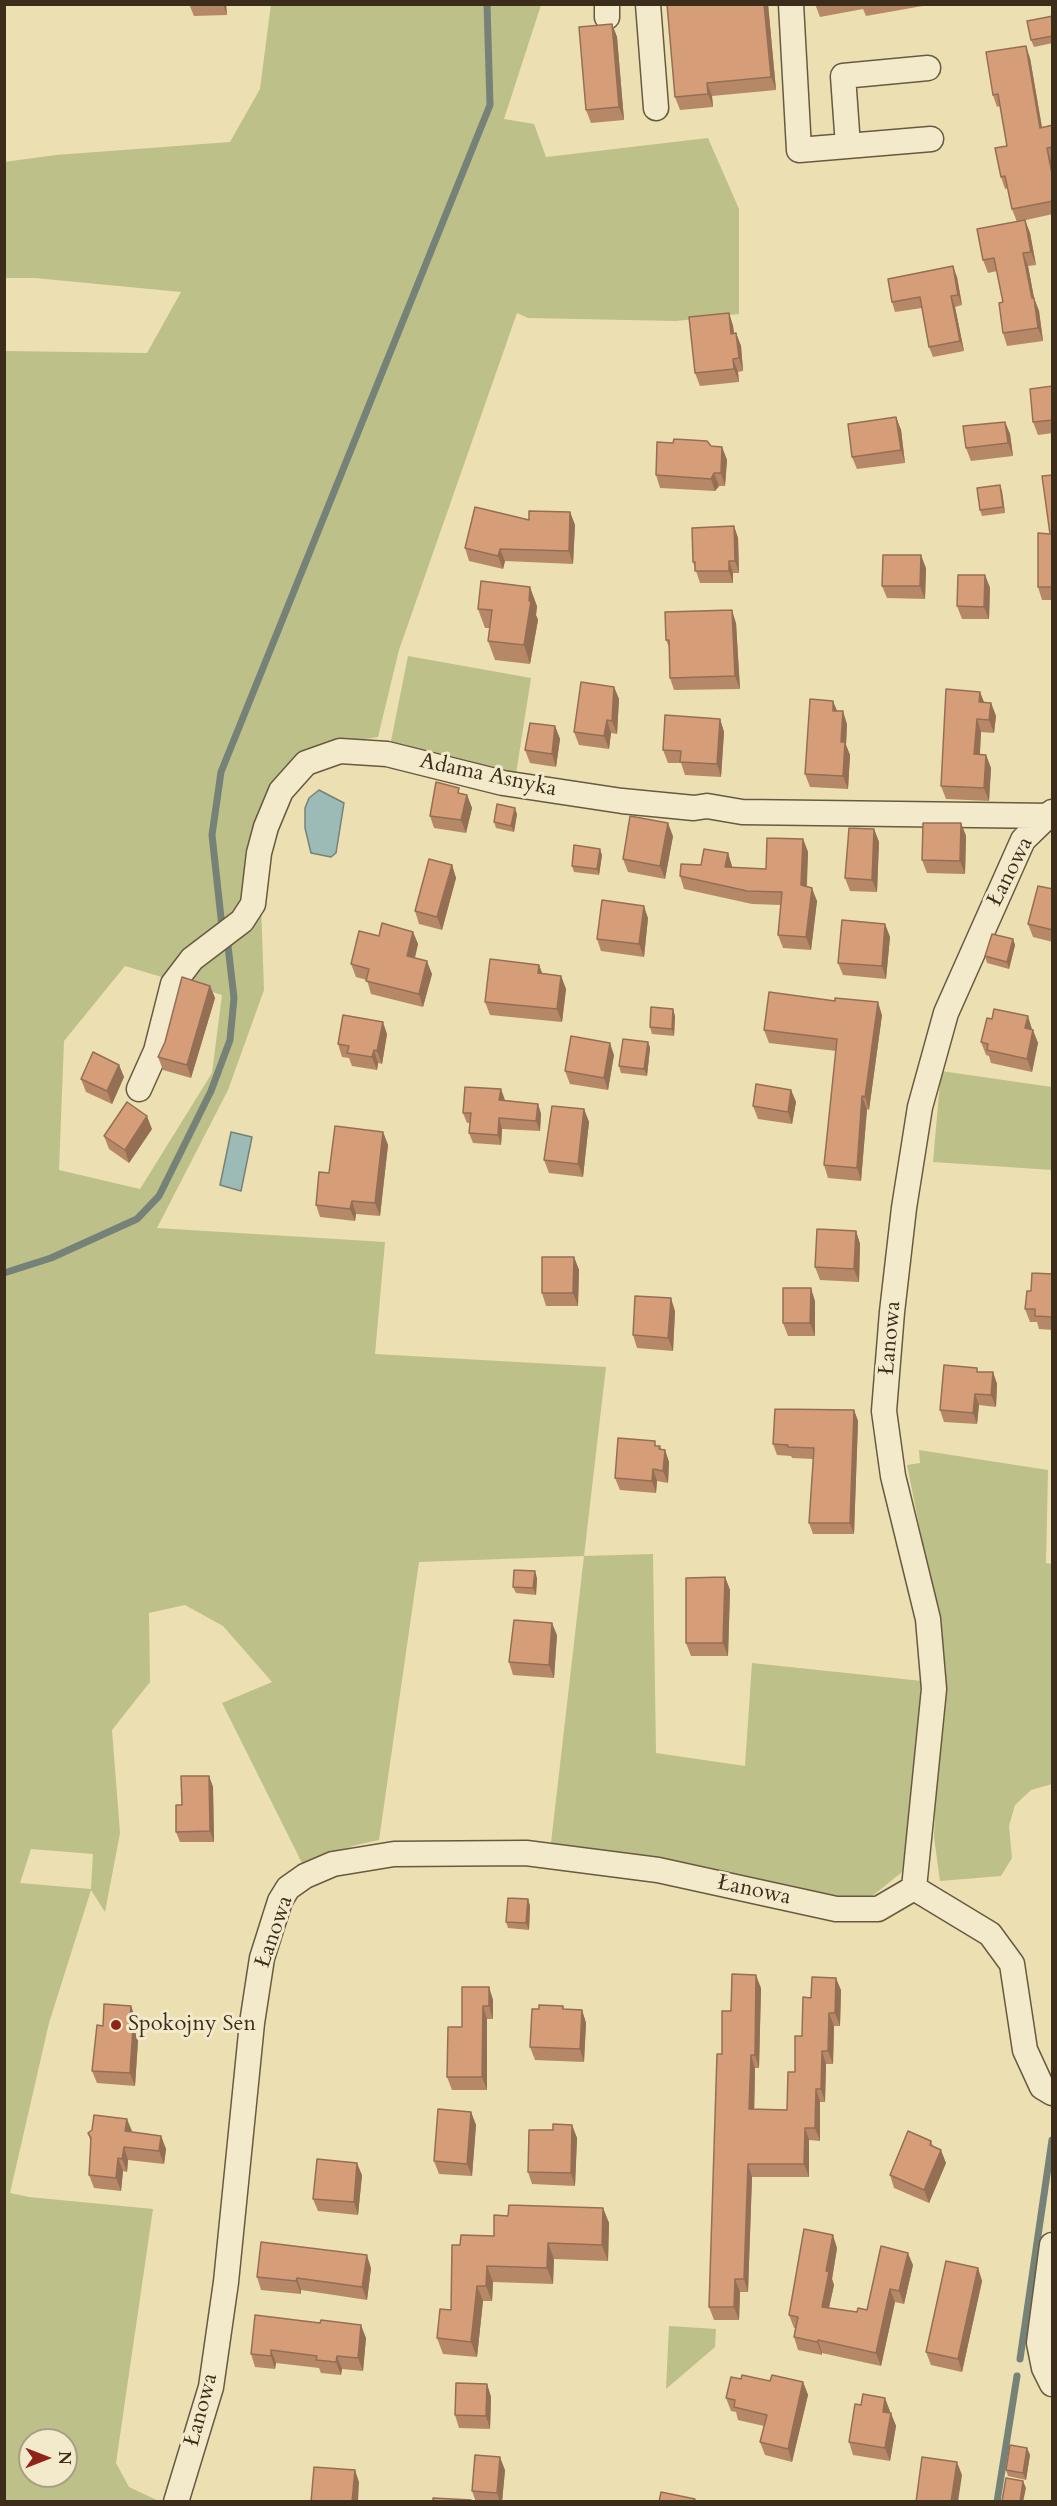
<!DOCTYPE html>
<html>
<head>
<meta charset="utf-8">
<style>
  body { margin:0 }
  #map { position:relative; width:1057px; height:2506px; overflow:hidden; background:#ecdfb1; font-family:Cardo,serif }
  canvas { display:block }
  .frame { position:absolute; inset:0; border:6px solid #3c2d1b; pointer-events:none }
  .north { position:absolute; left:18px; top:2428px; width:60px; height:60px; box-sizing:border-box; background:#f3eacc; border:2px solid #aa9e85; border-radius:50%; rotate:90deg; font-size:16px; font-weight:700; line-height:24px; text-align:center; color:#3c2d1b }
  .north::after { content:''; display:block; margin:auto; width:21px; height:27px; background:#8f2418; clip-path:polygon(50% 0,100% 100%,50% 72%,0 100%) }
</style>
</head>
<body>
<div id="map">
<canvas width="1057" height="2506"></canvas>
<div class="frame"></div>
<div class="north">N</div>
</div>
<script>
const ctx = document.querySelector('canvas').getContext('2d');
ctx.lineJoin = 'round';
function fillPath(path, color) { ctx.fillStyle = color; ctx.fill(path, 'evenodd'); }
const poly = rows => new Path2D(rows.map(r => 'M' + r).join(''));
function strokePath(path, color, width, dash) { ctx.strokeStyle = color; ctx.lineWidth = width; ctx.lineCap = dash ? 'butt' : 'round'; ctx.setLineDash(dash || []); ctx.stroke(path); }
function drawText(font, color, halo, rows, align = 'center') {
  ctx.font = font + ' Cardo,serif'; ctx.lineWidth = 6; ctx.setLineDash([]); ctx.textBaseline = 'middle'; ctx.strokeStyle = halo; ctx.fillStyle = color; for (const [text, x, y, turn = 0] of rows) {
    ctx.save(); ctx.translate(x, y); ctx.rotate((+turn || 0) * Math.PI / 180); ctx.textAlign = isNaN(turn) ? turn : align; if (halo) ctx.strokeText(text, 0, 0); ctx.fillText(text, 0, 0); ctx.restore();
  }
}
fillPath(poly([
  [271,4,541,5,504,119,534,124,546,157,708,138,739,209,739,314,676,321,528,318,517,313,399,650,378,737,340,743,302,758,260,874,264,990,228,1090,157,1228,385,1242,375,1354,606,1367,584,1556,653,1554,656,1753,745,1766,752,1663,922,1681,908,1823,902,1872,871,1897,836,1900,627,1854,551,1843,584,1556,419,1562,379,1840,356,1845,302,1863,222,1703,272,1682,223,1626,185,1605,149,1613,150,1682,112,1730,120,1833,105,1912,91,1890,49,2023,10,2193,29,2197,153,2209,116,2463,129,2487,159,2501,5,2501,4,351,147,353,181,292,35,278,5,278,4,162,56,155,230,142,260,89],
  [125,966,222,995,212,1073,140,1189,59,1170,64,1041],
  [31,1849,93,1854,91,1889,20,1883],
  [30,2440,66,2440,66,2476,30,2476],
  [408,656,531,678,516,774,390,746],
  [941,1071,1052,1087,1052,1170,933,1162],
  [919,1450,1048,1470,1046,1563,1052,1564,1052,1784,1031,1790,1015,1805,1009,1826,1012,1858,1001,1876,940,1881,934,1837,938,1738,946,1677,941,1616,925,1555,907,1465,920,1463],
  [669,2326,716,2329,715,2347,666,2389]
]), '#bdc088');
const water = poly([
  [319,790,344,803,336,853,331,857,311,853,305,828,305,808,309,798,319,790],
  [231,1132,252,1137,241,1191,220,1185,231,1132]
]);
fillPath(water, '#9cbab6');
strokePath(water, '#768278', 1.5);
strokePath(poly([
  [222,927,212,835,221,772,490,105,487,4],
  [4,1273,51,1258,137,1219,159,1196,211,1091,230,1040,234,998,228,946],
  [1020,2359,1052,2140],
  [997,2502,1017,2376]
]), '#768278', 7);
const minor = poly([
  [648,4,656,108],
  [791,4,799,150,931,139],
  [607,17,607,4],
  [848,146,843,76,928,68],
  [139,1089,156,1051,173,984,192,959,242,921,253,904,259,853,266,827,281,791,306,763,340,751,387,754,503,783,622,801,694,808,707,806,742,812,1052,816],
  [914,1888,934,1689,928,1619,893,1476,884,1411,892,1312,904,1208,920,1107,946,1013,1023,840,1052,812],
  [914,1888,990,1934,1012,1964,1025,2050,1042,2087,1052,2093],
  [1052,2245,1039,2343,1044,2368,1052,2384],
  [176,2502,211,2387,226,2282,252,2023,262,1958,280,1901,288,1888,305,1876,333,1864,394,1854,526,1853,658,1870,836,1909,878,1909,914,1888]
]);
strokePath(minor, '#685a40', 27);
strokePath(minor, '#f3eacc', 24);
fillPath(poly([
  [189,4,226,4,227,15,194,16],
  [667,4,768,4,776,90,712,96,713,107,680,110,675,97],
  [815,4,934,4,866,16,863,9,820,17],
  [1053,16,1053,43,1034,47,1031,40],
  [612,24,617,37,624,120,591,123,586,110],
  [1030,58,1042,127,1053,125,1053,160,1051,160,1053,167,1053,214,1017,222,1012,209,1008,188,1005,189,1001,177,1007,146,1000,106,997,107,993,95],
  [1025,220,1030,233,1036,265,1028,266,1034,298,1039,311,1043,341,1007,346,1003,333,1003,302,997,271,988,273,983,260],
  [957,277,962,305,955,307,964,351,933,357,929,347,922,308,895,312,892,302],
  [729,313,733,326,734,334,736,333,741,346,743,371,738,372,739,382,700,386,695,373],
  [1053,386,1053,433,1038,435,1033,422],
  [896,417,901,430,905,463,857,469,852,457],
  [1005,422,1010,434,1013,456,971,461,966,448],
  [722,447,727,460,725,486,719,486,715,491,660,488,656,475],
  [1053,475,1053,600,1042,600,1038,587,1050,534],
  [1002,491,1005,513,982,516,980,510],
  [570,512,575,525,573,564,505,561,503,569,469,561,465,548,529,520],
  [734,526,738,538,739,573,733,573,733,583,700,583,693,562],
  [926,568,925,599,887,598,882,586],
  [985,575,990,588,989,619,962,619,957,606],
  [537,606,536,615,538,620,530,664,495,660,488,641,490,628,485,628,478,609],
  [736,623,740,689,674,690,670,678,669,647,666,640],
  [614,687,619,699,617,734,611,733,609,749,579,745,574,732],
  [980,692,984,702,991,703,996,716,994,733,981,732,980,754,986,755,991,768,989,801,946,799,941,786],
  [837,711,847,724,846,745,850,755,848,789,810,787,805,774],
  [720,719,724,732,721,777,685,775,681,763,668,763,663,750],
  [555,726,560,739,556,767,530,763,525,750],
  [461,793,467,795,472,808,466,833,434,828,430,816],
  [517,814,514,832,496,828,494,822],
  [961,823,966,836,965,874,927,873,922,860],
  [874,829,879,842,877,892,850,891,845,878],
  [673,836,665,879,628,872,623,859],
  [803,839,808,852,807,886,817,901,811,950,783,948,778,935,781,905,752,904,684,889,680,876,728,853,732,867,766,869],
  [602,855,599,875,574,872,572,866],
  [452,865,456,878,442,930,419,924,415,911],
  [1053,889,1053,942,1033,937,1028,924],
  [648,918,644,957,601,951,597,939],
  [885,924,890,937,886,979,843,975,838,963],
  [413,932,418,944,415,958,432,974,423,1007,371,994,367,980,356,977,351,964,379,936],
  [1013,939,1015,945,1009,969,987,963,985,956],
  [539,965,542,973,561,976,566,989,562,1022,490,1015,485,1002],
  [210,986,215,998,191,1078,163,1070,158,1057],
  [882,1015,869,1110,867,1109,861,1181,828,1178,824,1165,836,1051,769,1043,764,1030],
  [675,1016,674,1036,652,1034,650,1027],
  [1032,1029,1038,1043,1032,1072,991,1063,989,1056,986,1055,981,1042],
  [387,1034,382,1064,378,1063,377,1070,352,1066,349,1058,342,1057,338,1044],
  [648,1042,650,1048,647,1076,621,1073,619,1066],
  [614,1055,608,1090,570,1084,565,1071],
  [119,1065,124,1077,112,1104,86,1092,81,1079],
  [791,1090,796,1102,792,1124,758,1119,753,1106],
  [504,1100,538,1104,541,1114,540,1131,502,1129,501,1145,473,1143,469,1133,470,1123,467,1123,463,1113,505,1100],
  [584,1109,589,1122,583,1177,549,1173,544,1160],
  [152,1129,129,1163,109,1149,104,1136],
  [383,1132,388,1145,380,1216,356,1214,355,1221,320,1217,316,1205],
  [856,1231,860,1244,859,1282,820,1280,815,1267],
  [574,1257,579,1270,578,1306,546,1306,542,1293],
  [1053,1274,1053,1330,1039,1329,1037,1322,1030,1322,1025,1309,1031,1291],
  [815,1301,815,1336,788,1336,783,1323],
  [675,1311,673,1351,637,1348,633,1335],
  [979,1372,993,1372,997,1384,996,1407,979,1405,977,1424,944,1422,940,1410],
  [854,1410,858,1421,854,1534,813,1534,809,1523,813,1459,792,1458,791,1456,777,1455,773,1444],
  [657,1446,660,1446,661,1449,665,1450,669,1462,668,1483,657,1481,656,1493,620,1490,615,1478],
  [725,1577,730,1590,728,1656,691,1656,686,1643],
  [537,1578,536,1595,516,1593,513,1587],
  [557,1635,554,1678,513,1675,509,1662],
  [209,1776,213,1787,214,1842,180,1842,176,1832,182,1805],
  [528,1899,530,1906,529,1930,508,1928,506,1922],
  [489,1987,493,2000,493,2019,487,2019,487,2090,452,2090,447,2077,462,2027],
  [761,1988,759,2068,755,2068,754,2109,787,2110,802,2036,811,1998,841,1990,840,2026,834,2026,833,2064,826,2064,825,2102,820,2102,820,2141,809,2140,809,2177,752,2177,748,2292,740,2292,739,2320,714,2320,709,2307,722,2054,731,2011],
  [563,2006,564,2009,582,2010,586,2023,584,2062,535,2060,530,2047,539,2009],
  [136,2019,135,2032,138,2041,135,2086,97,2083,92,2071,103,2026],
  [471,2112,476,2125,472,2176,439,2174,434,2161],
  [572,2125,577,2138,575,2186,532,2184,528,2172,553,2130],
  [132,2132,161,2136,166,2149,164,2164,128,2160,127,2172,123,2171,121,2191,94,2188,89,2175,91,2143,88,2133],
  [931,2141,933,2146,946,2163,929,2203,894,2188,890,2175],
  [362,2175,358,2215,318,2211,313,2199],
  [603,2208,609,2223,608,2261,554,2259,553,2284,493,2282,492,2301,483,2301,477,2357,443,2354,437,2338,451,2310,460,2245,494,2236,508,2216],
  [837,2248,832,2279,834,2285,829,2308,857,2312,867,2310,913,2265,904,2304,895,2302,881,2366,822,2353,822,2355,798,2350,794,2337,795,2328,794,2328,789,2315],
  [371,2268,367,2300,301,2290,301,2294,261,2290,257,2277],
  [978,2268,982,2281,962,2372,931,2365,926,2352],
  [366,2338,363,2371,342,2369,341,2375,321,2373,319,2368,276,2363,275,2369,255,2367,251,2354],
  [741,2379,770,2381,803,2382,808,2395,792,2462,765,2455,760,2442,764,2426,738,2420,736,2412,731,2411,726,2398],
  [487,2384,491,2397,490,2429,459,2428,455,2415],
  [890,2411,890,2413,896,2426,890,2461,853,2455,849,2442],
  [1027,2448,1030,2455,1026,2480,1008,2476,1006,2470],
  [505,2470,502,2502,476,2502,472,2491]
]), '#b78867');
fillPath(poly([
  [223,4,226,4,227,15],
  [764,4,768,4,776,90,771,77],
  [612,24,617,37,624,120,619,107],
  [1026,46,1030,58,1044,140,1040,128],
  [707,83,712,96,713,107,708,94],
  [1047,148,1053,167,1053,179],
  [1025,220,1030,233,1036,265,1031,252],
  [1023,253,1028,266,1035,303,1034,298,1039,311,1043,341,1038,328],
  [953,266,957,277,962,305,958,295],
  [951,296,955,307,964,351,960,341],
  [729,313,733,326,736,347,731,334],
  [736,333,741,346,743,371,739,358],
  [733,359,738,372,739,382,734,369],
  [896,417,901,430,905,463,901,450],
  [1005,422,1010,434,1013,456,1008,443],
  [722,447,727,460,725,486,721,473],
  [714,473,719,486,715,491,711,479],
  [1000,485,1002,491,1005,513,1003,507],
  [570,512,575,525,573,564,569,551],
  [734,526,738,538,739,573,735,561],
  [500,549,505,561,503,569,498,556],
  [921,555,926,568,925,599,920,586],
  [729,561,733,573,733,583,729,571],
  [985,575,990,588,989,619,984,607],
  [530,587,537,606,536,615,538,620,530,664,524,645],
  [732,610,736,623,740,689,735,676],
  [614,687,619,699,617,734,612,721],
  [980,692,985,705,979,702],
  [833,701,838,713,833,711],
  [991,703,996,716,994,733,989,720],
  [843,711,847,724,846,745,850,755,848,789,843,776,841,742],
  [720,719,724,732,721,777,717,764],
  [977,719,981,732,979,767,974,754],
  [607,720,611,733,609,749,604,736],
  [555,726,560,739,556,767,552,754],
  [986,755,991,768,989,801,984,788],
  [467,795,472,808,466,833,461,820],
  [515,808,517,814,514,832,511,826],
  [668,823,673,836,665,879,660,866],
  [961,823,966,836,965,874,960,861],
  [874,829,879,842,877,892,872,880],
  [803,839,808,852,806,898,801,885],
  [600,849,602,855,599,875,597,869],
  [728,853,732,866,730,879,725,867],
  [452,865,456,878,442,930,437,917],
  [812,888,817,901,811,950,806,937],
  [644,906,648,918,644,957,639,944],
  [885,924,890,937,886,979,882,966],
  [413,932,418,944,412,969,407,956],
  [1013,939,1015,945,1009,969,1007,962],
  [427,961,432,974,423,1007,419,994],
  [539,965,544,978,538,973],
  [561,976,566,989,562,1022,557,1009],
  [210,986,215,998,191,1078,187,1065],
  [878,1002,882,1015,869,1110,865,1097],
  [673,1009,675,1016,674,1036,672,1029],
  [1028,1016,1032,1029,1030,1041,1025,1028],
  [383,1022,387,1034,382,1064,377,1051],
  [1033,1030,1038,1043,1032,1072,1027,1059],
  [648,1042,650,1048,647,1076,644,1069],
  [610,1043,614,1055,608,1090,604,1078],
  [374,1050,378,1063,377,1070,372,1057],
  [119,1065,124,1077,112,1104,107,1091],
  [501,1089,505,1100,503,1110,499,1100],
  [791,1090,796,1102,792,1124,788,1112],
  [862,1096,867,1109,861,1181,857,1168],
  [538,1104,541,1114,540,1131,536,1121],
  [584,1109,589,1122,583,1177,578,1164],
  [147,1116,152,1129,129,1163,125,1150],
  [499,1118,502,1129,501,1145,498,1135],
  [383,1132,388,1145,380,1216,375,1203],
  [352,1201,356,1214,355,1221,350,1209],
  [856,1231,860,1244,859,1282,854,1269],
  [574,1257,579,1270,578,1306,573,1293],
  [811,1288,815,1301,815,1336,810,1323],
  [671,1298,675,1311,673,1351,668,1338],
  [993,1372,997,1384,996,1407,991,1395],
  [975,1394,979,1405,977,1424,973,1413],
  [854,1410,858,1421,854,1534,850,1523],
  [665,1450,669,1462,668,1483,663,1471],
  [653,1469,657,1481,656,1493,652,1481],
  [535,1571,537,1578,536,1595,533,1588],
  [725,1577,730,1590,728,1656,723,1643],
  [552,1623,557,1635,554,1678,549,1665],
  [209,1776,213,1787,214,1842,210,1831],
  [528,1899,530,1906,529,1930,526,1923],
  [756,1975,761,1988,759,2068,755,2055],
  [836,1978,841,1990,840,2026,835,2013],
  [489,1987,493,2000,493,2019,489,2006],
  [131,2006,136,2019,135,2032,138,2041,135,2086,130,2073,129,2028],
  [483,2006,487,2019,487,2090,482,2077],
  [582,2010,586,2023,584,2062,580,2049],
  [829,2013,834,2026,833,2064,828,2051],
  [822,2051,826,2064,825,2102,821,2089],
  [751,2055,755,2068,754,2122,749,2109],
  [816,2089,820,2102,820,2141,815,2128],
  [471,2112,476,2125,472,2176,467,2164],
  [127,2119,132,2131,125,2131],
  [572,2125,577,2138,575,2186,571,2173],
  [805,2128,809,2140,809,2177,804,2164],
  [161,2136,166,2149,164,2164,159,2151],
  [124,2147,128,2160,127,2172,122,2159],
  [941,2150,946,2163,929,2203,924,2190],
  [118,2158,123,2171,121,2191,116,2178],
  [357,2163,362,2175,358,2215,354,2202],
  [748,2164,752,2177,748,2292,744,2279],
  [603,2208,609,2223,608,2261,602,2245],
  [833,2235,837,2248,832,2279,834,2285,826,2320,822,2307,826,2271],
  [548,2243,554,2259,553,2284,547,2268],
  [908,2253,913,2265,904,2304,899,2291],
  [367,2255,371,2268,367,2300,362,2287],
  [487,2266,493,2282,492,2301,486,2286],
  [978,2268,982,2281,962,2372,958,2359],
  [297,2278,301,2290,301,2294,296,2281],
  [735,2279,740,2292,739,2320,734,2307],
  [477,2286,483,2301,477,2357,471,2342],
  [890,2289,895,2302,881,2366,876,2353],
  [361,2325,366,2338,363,2371,358,2358],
  [818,2340,822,2353,822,2355,817,2342],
  [271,2350,276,2363,275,2369,271,2356],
  [337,2356,342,2369,341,2375,336,2362],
  [803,2382,808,2395,792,2462,788,2449],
  [487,2384,491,2397,490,2429,486,2416],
  [885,2398,890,2411,888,2425,883,2412],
  [891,2413,896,2426,890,2461,885,2448],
  [1027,2448,1030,2455,1026,2480,1023,2473],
  [500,2457,505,2470,502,2502,500,2502,497,2493],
  [957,2462,962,2475,958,2502,951,2502],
  [355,2470,359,2482,358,2502,352,2502],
  [1023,2481,1026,2488,1023,2502,1020,2502]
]), '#956f54');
const building = poly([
  [667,4,764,4,771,77,707,83,708,94,675,97,667,4],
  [1053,16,1053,36,1031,40,1027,21,1053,16],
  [612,24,619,107,586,110,579,27,612,24],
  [1026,46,1040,128,1053,125,1053,147,1047,148,1053,179,1053,201,1012,209,1005,176,1001,177,995,148,1007,146,998,94,993,95,986,52,1026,46],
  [1025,220,1031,252,1023,253,1032,298,1034,298,1038,328,1003,333,999,303,1003,302,994,258,983,260,977,229,1025,220],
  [953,266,958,295,951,296,960,341,929,347,920,297,892,302,888,279,953,266],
  [729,313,731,334,736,333,739,358,733,359,734,369,695,373,689,317,729,313],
  [1053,386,1053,420,1033,422,1030,389,1053,386],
  [896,417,901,450,852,457,848,424,896,417],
  [1005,422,1008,443,966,448,963,426,1005,422],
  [674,439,707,441,711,446,722,447,721,473,714,473,711,479,656,475,657,442,673,443,674,439],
  [1053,475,1053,587,1038,587,1038,533,1050,534,1042,476,1053,475],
  [1000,485,1003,507,980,510,977,488,1000,485],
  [475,507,529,520,529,511,570,512,569,551,500,549,498,556,465,548,475,507],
  [734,526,735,561,729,561,729,571,695,571,695,562,693,562,692,528,734,526],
  [883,555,921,555,920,586,882,586,883,555],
  [958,575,985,575,984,607,957,606,958,575],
  [481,581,530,587,529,601,531,601,524,645,488,641,492,610,478,609,481,581],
  [732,610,735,676,670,678,669,640,666,640,665,612,732,610],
  [581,682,614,687,612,721,607,720,604,736,574,732,581,682],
  [946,689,980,692,979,702,991,703,989,720,977,719,974,754,986,755,984,788,941,786,946,689],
  [810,699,833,701,833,711,843,711,841,742,845,742,843,776,805,774,810,699],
  [665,715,720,719,717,764,680,762,681,751,663,750,665,715],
  [530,723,555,726,552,754,525,750,530,723],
  [436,782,459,788,458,793,467,795,461,820,430,816,436,782],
  [497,804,515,808,511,826,494,822,497,804],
  [630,816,668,823,660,866,623,859,630,816],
  [923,823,961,823,960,861,922,860,923,823],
  [849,828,874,829,872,880,845,878,849,828],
  [767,838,803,839,801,885,812,888,806,937,778,935,782,892,747,891,680,876,681,864,701,865,704,849,728,853,725,867,766,869,767,838],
  [574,845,600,849,597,869,572,866,574,845],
  [429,859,452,865,437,917,415,911,429,859],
  [1038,886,1053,889,1053,930,1028,924,1038,886],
  [602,900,644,906,639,944,597,939,602,900],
  [842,920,885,924,882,966,838,963,842,920],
  [382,923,413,932,407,956,427,961,419,994,366,981,369,969,351,964,359,931,379,936,382,923],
  [992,934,1013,939,1007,962,985,956,992,934],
  [490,959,539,965,538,973,561,976,557,1009,485,1002,490,959],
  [182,977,210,986,187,1065,158,1057,165,1042,182,977],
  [769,992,835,1001,835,998,878,1002,865,1097,862,1096,857,1168,824,1165,837,1039,764,1030,769,992],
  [651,1007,673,1009,672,1029,650,1027,651,1007],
  [994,1009,1028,1016,1025,1028,1033,1030,1027,1059,987,1050,988,1044,981,1042,987,1018,992,1019,994,1009],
  [343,1015,383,1022,377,1051,374,1050,372,1057,347,1053,349,1046,338,1044,343,1015],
  [571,1036,610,1043,604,1078,565,1071,571,1036],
  [623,1039,648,1042,644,1069,619,1066,623,1039],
  [93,1052,119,1065,107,1091,81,1079,93,1052],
  [756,1084,791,1090,788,1112,753,1106,756,1084],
  [465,1087,501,1089,499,1100,538,1104,536,1121,499,1118,498,1135,469,1133,471,1113,463,1113,465,1087],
  [127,1102,147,1116,125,1150,104,1136,127,1102],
  [552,1106,584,1109,578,1164,544,1160,552,1106],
  [335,1126,383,1132,375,1203,352,1201,350,1209,316,1205,319,1172,329,1173,335,1126],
  [817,1229,856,1231,854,1269,815,1267,817,1229],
  [542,1257,574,1257,573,1293,542,1293,542,1257],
  [1032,1273,1053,1274,1053,1317,1035,1316,1035,1309,1025,1309,1027,1291,1031,1291,1032,1273],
  [783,1288,811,1288,810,1323,783,1323,783,1288],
  [635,1296,671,1298,668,1338,633,1335,635,1296],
  [944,1365,977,1368,977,1372,993,1372,991,1395,975,1394,973,1413,940,1410,944,1365],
  [775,1409,854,1410,850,1523,809,1523,814,1448,788,1447,788,1445,773,1444,775,1409],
  [618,1438,655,1441,655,1446,660,1446,659,1449,665,1450,663,1471,653,1469,652,1481,615,1478,618,1438],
  [514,1570,535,1571,533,1588,513,1587,514,1570],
  [725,1577,723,1643,686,1643,686,1578,725,1577],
  [514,1620,552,1623,549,1665,509,1662,514,1620],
  [181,1776,209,1776,210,1831,176,1832,176,1805,182,1805,181,1776],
  [508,1898,528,1899,526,1923,506,1922,508,1898],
  [732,1974,756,1975,755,2055,751,2055,749,2109,787,2110,788,2072,795,2072,795,2036,802,2036,803,1997,811,1998,812,1977,836,1978,835,2013,829,2013,828,2051,822,2051,821,2089,816,2089,815,2128,805,2128,804,2164,748,2164,744,2279,735,2279,734,2307,709,2307,717,2054,722,2054,722,2011,731,2011,732,1974],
  [462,1987,489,1987,489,2006,483,2006,482,2077,447,2077,448,2027,462,2027,462,1987],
  [104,2004,131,2006,129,2028,133,2028,130,2073,92,2071,97,2025,103,2026,104,2004],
  [539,2005,563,2006,563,2009,582,2010,580,2049,530,2047,532,2009,539,2009,539,2005],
  [438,2109,471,2112,467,2164,434,2161,438,2109],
  [94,2115,127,2119,125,2131,161,2136,159,2151,124,2147,122,2159,118,2158,116,2178,89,2175,91,2138,88,2133,92,2130,94,2115],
  [553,2124,572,2125,571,2173,528,2172,529,2130,553,2130,553,2124],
  [908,2131,931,2141,930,2145,941,2150,924,2190,890,2175,908,2131],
  [317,2159,357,2163,354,2202,313,2199,317,2159],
  [509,2205,603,2208,602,2245,548,2243,547,2268,487,2266,486,2286,477,2286,471,2342,437,2338,440,2309,451,2310,452,2245,460,2245,461,2235,494,2236,494,2215,508,2216,509,2205],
  [804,2229,833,2235,826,2271,829,2272,822,2307,857,2312,858,2308,867,2310,881,2246,908,2253,899,2291,890,2289,876,2353,818,2340,817,2342,794,2337,798,2317,789,2315,804,2229],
  [261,2242,367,2255,362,2287,297,2278,296,2281,257,2277,261,2242],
  [946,2261,978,2268,958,2359,926,2352,946,2261],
  [255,2315,320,2323,321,2320,361,2325,358,2358,337,2356,336,2362,316,2360,317,2356,271,2350,271,2356,251,2354,255,2315],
  [742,2375,770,2381,772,2375,803,2382,788,2449,760,2442,767,2415,734,2407,735,2400,726,2398,731,2377,741,2379,742,2375],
  [456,2383,487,2384,486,2416,455,2415,456,2383],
  [863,2394,885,2398,883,2412,891,2413,885,2448,849,2442,855,2404,861,2405,863,2394],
  [1010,2445,1027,2448,1023,2473,1006,2470,1010,2445],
  [475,2455,500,2457,497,2493,472,2491,475,2455],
  [922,2457,957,2462,951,2502,916,2502,922,2457],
  [314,2467,355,2470,352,2502,311,2502,314,2467],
  [1006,2478,1023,2481,1020,2502,1002,2501,1006,2478],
  [661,2492,695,2499,694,2502,659,2502,661,2492],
  [433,2498,471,2500,471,2502,433,2502,433,2498]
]);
fillPath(building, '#d59e78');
strokePath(building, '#956f54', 1.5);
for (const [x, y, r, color] of [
  [116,2025,6,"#8f2418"]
]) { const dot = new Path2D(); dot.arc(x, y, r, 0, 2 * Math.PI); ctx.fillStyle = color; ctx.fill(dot); strokePath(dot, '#f3eacc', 2); }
drawText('22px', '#3c2d1b', '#f3eacc', [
  ["Adama Asnyka",488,776,12],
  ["Łanowa",1011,872,-63],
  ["Łanowa",891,1338,-85],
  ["Łanowa",754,1891,12],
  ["Łanowa",275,1932,-71],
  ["Łanowa",202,2410,-75]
]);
drawText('22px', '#3c2d1b', '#f3eacc', [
  ["Spokojny Sen",128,2025]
], 'left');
</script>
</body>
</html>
